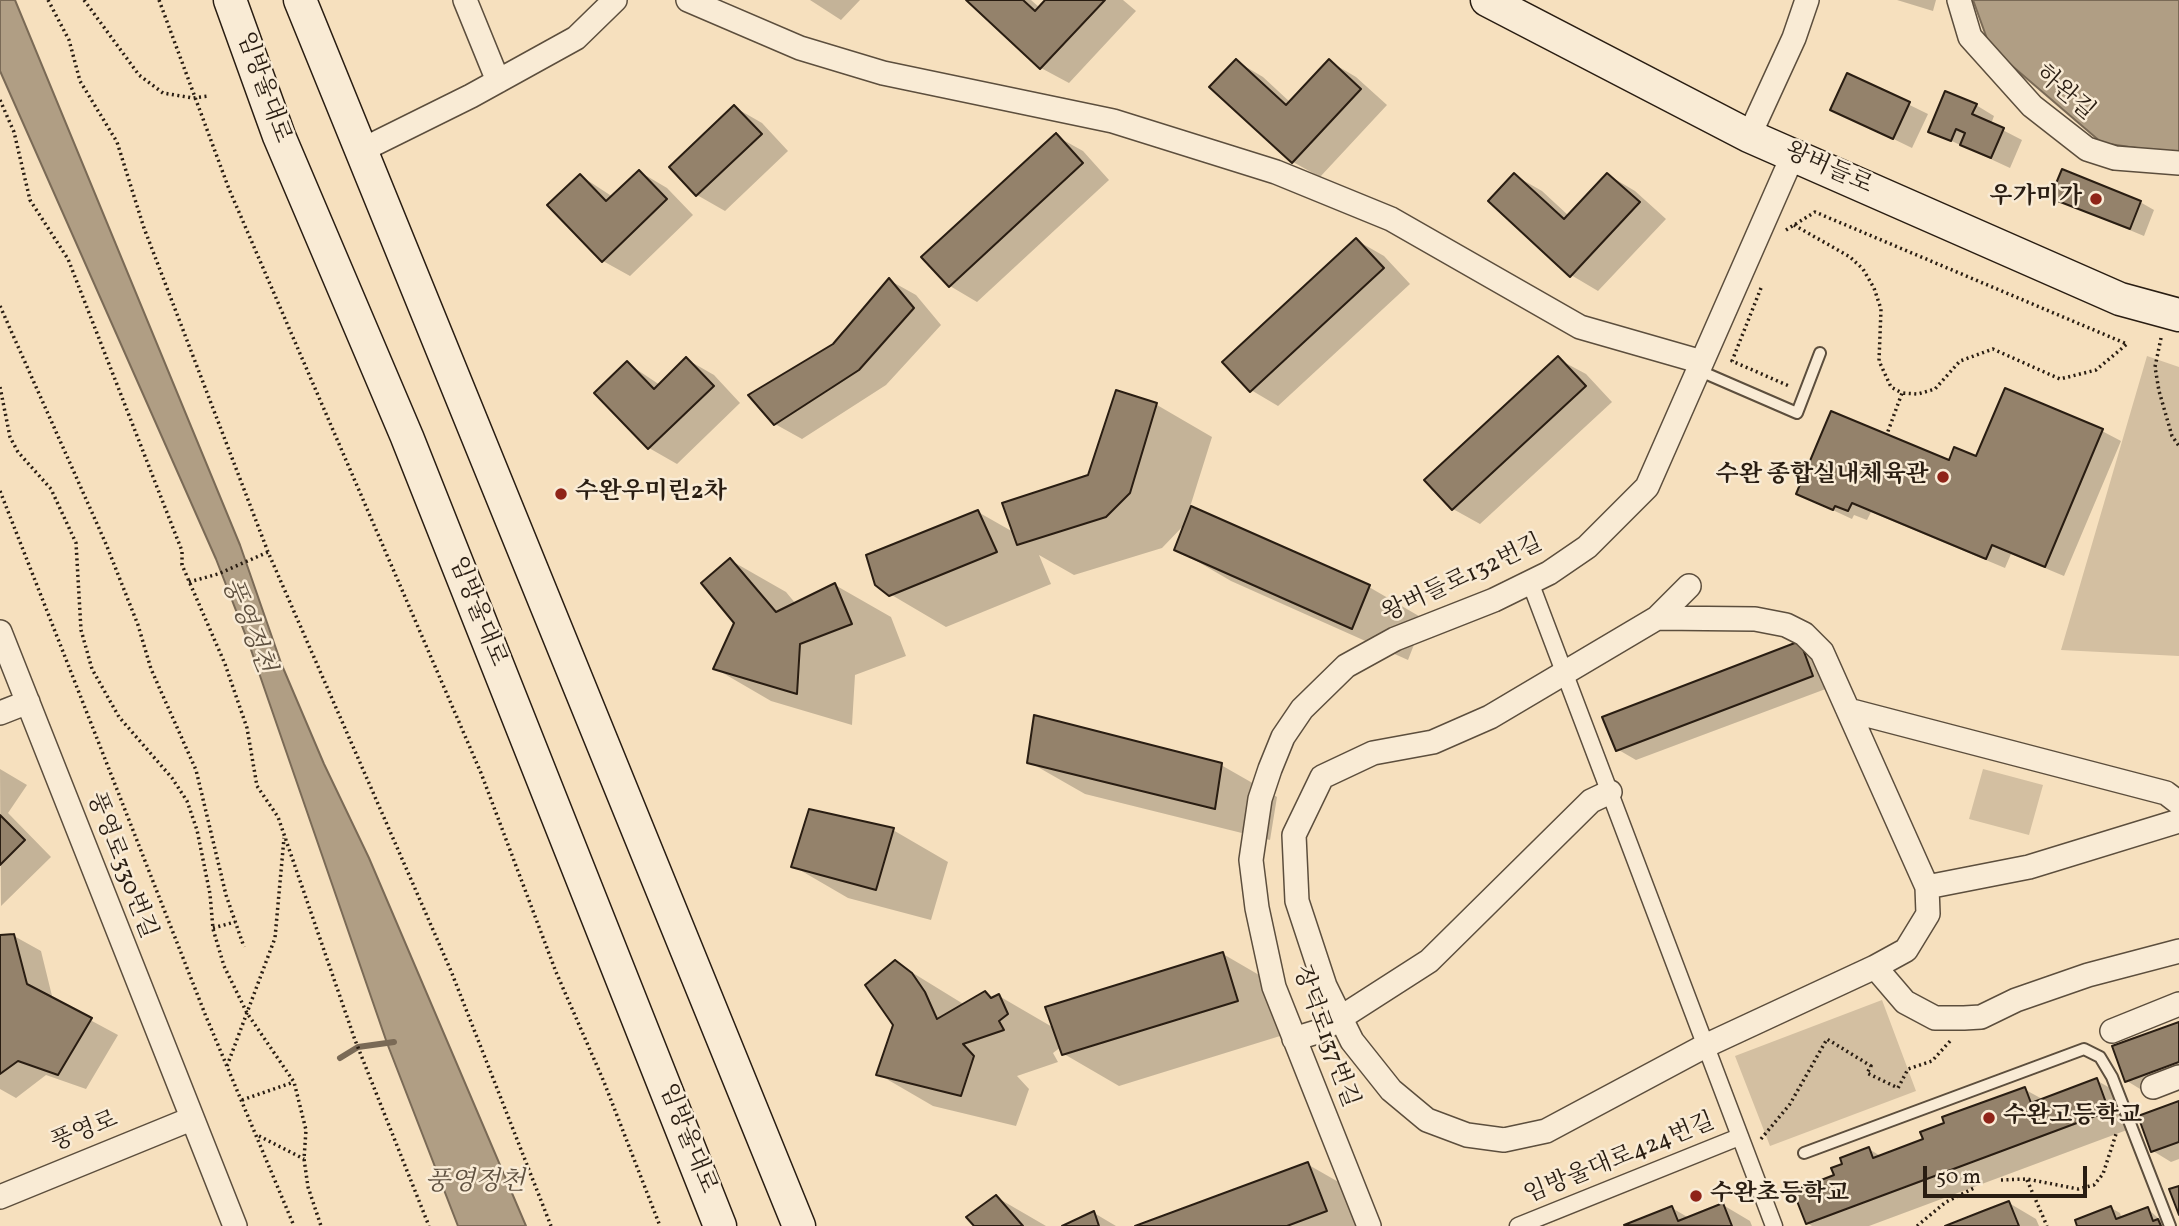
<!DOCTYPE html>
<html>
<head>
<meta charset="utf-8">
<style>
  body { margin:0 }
  #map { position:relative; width:2179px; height:1226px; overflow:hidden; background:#f6e0be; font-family:Vollkorn,serif }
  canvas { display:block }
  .scale { position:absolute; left:1923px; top:1166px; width:164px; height:32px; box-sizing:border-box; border:4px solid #291d12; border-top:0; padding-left:9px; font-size:21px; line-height:24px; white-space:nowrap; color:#291d12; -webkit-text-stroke:5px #f9ebd5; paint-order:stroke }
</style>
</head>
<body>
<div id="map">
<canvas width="2179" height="1226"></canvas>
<div class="scale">50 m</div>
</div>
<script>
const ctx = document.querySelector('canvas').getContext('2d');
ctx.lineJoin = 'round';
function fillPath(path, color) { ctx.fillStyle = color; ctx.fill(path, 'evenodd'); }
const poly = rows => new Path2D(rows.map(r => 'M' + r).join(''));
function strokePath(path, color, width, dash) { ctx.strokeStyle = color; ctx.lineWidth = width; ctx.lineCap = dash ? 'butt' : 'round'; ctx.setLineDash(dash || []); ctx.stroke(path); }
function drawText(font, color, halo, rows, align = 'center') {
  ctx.font = font + ' Vollkorn,"Noto Serif KR",serif'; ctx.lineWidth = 5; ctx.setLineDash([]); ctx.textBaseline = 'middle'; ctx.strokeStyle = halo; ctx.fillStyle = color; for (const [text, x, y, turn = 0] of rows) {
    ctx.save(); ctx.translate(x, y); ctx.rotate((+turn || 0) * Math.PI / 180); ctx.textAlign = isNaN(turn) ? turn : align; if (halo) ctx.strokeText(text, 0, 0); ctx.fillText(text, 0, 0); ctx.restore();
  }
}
fillPath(poly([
  [2147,356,2179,367,2179,656,2061,650],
  [1983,769,2043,785,2029,835,1969,819],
  [1882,1000,1916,1091,1770,1146,1735,1056]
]), '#d3bfa1');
const water = poly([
  [0,0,15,0,240,545,281,663,324,764,369,858,526,1226,458,1226,387,1043,249,644,216,559,0,71,0,0],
  [1973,0,2179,0,2179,154,2102,143,1990,47,1973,0]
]);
fillPath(water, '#b09e84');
strokePath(water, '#7a6a56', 2);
fillPath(poly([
  [810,0,860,0,841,20],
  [968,0,1031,0,1040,8,1047,0,1123,0,1136,11,1069,83,1041,68],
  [1897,0,1936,0,1933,11],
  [1236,61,1263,77,1291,103,1329,61,1356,77,1387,105,1320,177,1293,162],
  [1848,75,1928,114,1912,148,1832,109],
  [1976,105,1994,116,1991,124,2022,140,2010,168,1930,131],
  [734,107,762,123,788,151,725,211,697,195,671,167],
  [1056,136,1083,151,1109,180,977,302,950,286,924,258],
  [640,172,667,188,693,215,630,276,603,261,581,176,613,197],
  [1514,175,1542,191,1569,216,1608,175,1635,191,1666,219,1598,291,1571,275],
  [2052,198,2140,202,2154,210,2144,236],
  [1356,240,1384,256,1410,284,1278,406,1251,390],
  [889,280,916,295,941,325,886,385,802,439,775,424],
  [686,359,714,375,740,403,677,464,649,448,596,393,627,363,660,385],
  [1558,359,1586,374,1612,402,1480,524,1453,509],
  [1157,405,1212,437,1190,507,1369,587,1424,619,1408,660,1231,581,1176,549,1186,523,1162,548,1074,575,1039,555,1051,584,946,627,890,594,978,512,1015,533,1089,476],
  [2102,431,2121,441,2064,576,2011,554,2005,568,1871,512,1867,520,1854,515,1852,519,1798,494],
  [730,560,786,592,796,604,835,585,891,617,906,656,855,675,852,725,771,701,716,669,736,623],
  [1799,643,1818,653,1831,687,1636,760,1617,749],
  [1029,762,1221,765,1277,797,1270,840,1085,794],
  [0,769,27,785,8,813,51,857,1,906],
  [893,830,948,862,931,920,848,898,793,866],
  [14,936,41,951,53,1000,118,1035,86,1089,46,1075,16,1098,0,1089,0,937],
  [1223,954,1278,986,1293,1032,1119,1086,1064,1054,1061,1047,1053,1053,1058,1062,1017,1076,1029,1089,1016,1126,933,1106,878,1074,895,1024,895,962,965,1005,985,993,994,998,999,996,1054,1028],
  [2179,1023,2179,1079,2145,1092,2127,1081],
  [2096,1080,2124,1096,2135,1127,1869,1226,1812,1226,1807,1223,1837,1176,1869,1149,1882,1157,1925,1140,2024,1089,2044,1100],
  [2179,1103,2179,1159,2171,1162,2153,1151],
  [1307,1164,1363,1196,1375,1226,1140,1226],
  [996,1197,1046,1226,976,1226],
  [2009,1203,2036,1219,2039,1226,1950,1226],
  [1723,1205,1750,1221,1752,1226,1627,1226,1672,1208,1689,1218],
  [2111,1208,2120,1213,2122,1219,2148,1209,2167,1226,2079,1226],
  [1094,1213,1116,1226,1066,1226]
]), '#0003');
strokePath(poly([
  [340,1058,358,1047,394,1042]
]), '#7a6a56', 6);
const building = poly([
  [966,0,1023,0,1035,11,1045,0,1105,0,1040,69,966,0],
  [1236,59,1286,105,1329,59,1361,89,1292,163,1209,87,1236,59],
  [1847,73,1910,102,1893,139,1830,110,1847,73],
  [1945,91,1977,104,1972,114,2004,128,1991,158,1960,145,1965,133,1956,129,1951,141,1928,132,1945,91],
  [734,105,762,134,696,196,669,167,734,105],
  [1056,133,1083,163,949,287,921,257,1056,133],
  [2062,169,2141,201,2130,229,2050,198,2062,169],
  [639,170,667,199,602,262,547,205,580,174,606,201,639,170],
  [1514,173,1564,219,1607,173,1640,202,1570,277,1488,201,1514,173],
  [1356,238,1384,268,1250,392,1222,362,1356,238],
  [889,278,914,308,859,370,774,425,748,395,833,344,889,278],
  [1558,356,1586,386,1452,510,1424,480,1558,356],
  [686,357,714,386,648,449,594,393,627,361,654,389,686,357],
  [2005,388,2103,429,2045,567,1992,545,1986,559,1852,503,1848,511,1835,506,1833,510,1796,494,1831,411,1949,460,1954,447,1976,456,2005,388],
  [1116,390,1157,403,1130,493,1106,517,1017,545,1002,503,1088,475,1116,390],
  [1191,506,1370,585,1352,629,1174,550,1191,506],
  [978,510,997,552,889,596,875,585,866,555,978,510],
  [730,558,776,612,835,583,852,624,800,644,797,694,713,669,734,623,701,583,730,558],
  [1800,641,1813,676,1616,751,1602,717,1800,641],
  [1034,715,1222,763,1215,809,1027,763,1034,715],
  [809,809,894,828,876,890,791,867,809,809],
  [0,815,25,840,0,865,0,815],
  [14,934,27,984,92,1018,58,1075,18,1061,0,1074,0,935,14,934],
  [1223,952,1238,1001,1062,1055,1045,1007,1223,952],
  [895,960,912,973,925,992,937,1019,985,991,991,998,999,994,1008,1014,999,1021,1004,1030,963,1044,974,1056,961,1096,876,1075,893,1025,865,985,895,960],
  [2179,1022,2179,1062,2125,1082,2112,1046,2179,1022],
  [2097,1078,2109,1111,1806,1224,1793,1191,1834,1175,1831,1168,1842,1164,1840,1158,1869,1147,1873,1158,1923,1139,1920,1132,1944,1123,1942,1117,2025,1087,2031,1103,2097,1078],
  [2179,1101,2179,1142,2151,1152,2138,1116,2179,1101],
  [1308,1162,1327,1211,1287,1226,1135,1226,1308,1162],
  [2179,1186,2179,1215,2169,1189,2179,1186],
  [996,1195,1023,1226,974,1226,966,1217,996,1195],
  [2009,1201,2019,1226,1945,1226,1983,1211,2009,1201],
  [1723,1203,1732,1226,1624,1225,1672,1206,1678,1221,1723,1203],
  [2111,1206,2116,1219,2148,1207,2153,1221,2158,1219,2161,1226,2077,1226,2075,1220,2111,1206],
  [1094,1211,1099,1226,1062,1226,1094,1211]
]);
fillPath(building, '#94826b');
strokePath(building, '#291d12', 2);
const service = poly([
  [1703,364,1707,374,1797,413,1820,353],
  [1804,1153,2084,1049,2100,1057,2112,1077,2170,1226]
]);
const pedestrian = poly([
  [1530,582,1774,1226],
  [1518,1226,1739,1137]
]);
const minor = poly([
  [465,0,498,81],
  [688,0,800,48,883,73,1113,121,1276,172,1391,219,1580,327,1702,362],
  [1959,0,1970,37,2032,106,2087,149,2115,158,2179,163],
  [1749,136,1794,38,1807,0],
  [362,150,471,96,576,38,615,0],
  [1689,586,1657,618,1490,717,1433,742,1373,753,1322,777,1294,835,1297,901,1325,986,1352,1041,1391,1090,1427,1120,1467,1135,1504,1140,1546,1131,1705,1046,1875,967,1905,1002,1935,1018,1964,1018,1981,1017,2016,1000,2088,975,2179,951],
  [1657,618,1755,619,1786,625,1804,634,1822,652,1927,887,1928,914,1906,950,1875,967],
  [0,632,235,1226],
  [1848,710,2166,793,2179,803],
  [0,713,28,702],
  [1927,887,2029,867,2179,821],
  [2112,1031,2179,1004],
  [1294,1039,1320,1031,1429,961,1591,801,1610,792],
  [2153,1087,2179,1077],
  [0,1197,191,1119],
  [1369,1226,1274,987,1257,908,1251,860,1260,799,1270,769,1283,737,1302,709,1346,666,1395,639,1494,600,1549,573,1587,547,1647,487,1793,155]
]);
const secondary = poly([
  [230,0,279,136,407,437,720,1226],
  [300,0,799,1226],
  [1487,0,1749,136,2120,299,2179,315]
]);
strokePath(service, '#5c4e3d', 14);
strokePath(pedestrian, '#5c4e3d', 19);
strokePath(minor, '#5c4e3d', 26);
strokePath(secondary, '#291d12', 35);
strokePath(poly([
  [48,0,69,40,80,81,117,142,144,228,268,552,451,971,551,1226],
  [84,0,139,75,163,93,193,98,208,96],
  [159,0,229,189,481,773,556,972,604,1082,660,1226],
  [0,100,14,132,30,200,68,259,182,551,182,565,225,664,247,728,257,786,278,817,355,1040,429,1226],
  [1794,225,1850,257,1863,269,1874,288,1881,309,1879,361,1891,387,1902,393,1887,434],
  [1786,230,1815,212,2127,344,2096,370,2060,379,1993,349,1960,361,1935,389,1918,394,1902,393],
  [1761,288,1732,361,1789,386],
  [0,306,106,544,138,625,151,669,196,770,226,895,244,947],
  [2161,338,2155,367,2159,391,2172,436,2179,446],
  [0,387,10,437,18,452,51,489,76,543,81,630,92,669,119,717,172,778,187,801,197,830,210,894,213,929,224,966,247,1013,294,1082,306,1130,304,1159,308,1187,321,1226],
  [0,491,205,1014,294,1226],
  [189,582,218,574,268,552],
  [213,928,235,922],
  [227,1066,275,938,284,838],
  [242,1100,294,1082],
  [259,1136,304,1159],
  [1761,1139,1790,1104,1827,1039,1871,1066,1867,1073,1898,1088,1908,1069,1932,1061,1951,1040],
  [2001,1180,2027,1179,2078,1189,2094,1185,2103,1174,2116,1134],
  [2027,1180,2047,1226],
  [1917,1226,1946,1202,1974,1188]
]), '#291d12', 3.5, [2, 3.5]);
strokePath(service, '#f9ebd5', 10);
strokePath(pedestrian, '#f9ebd5', 16);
strokePath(minor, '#f9ebd5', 23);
strokePath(secondary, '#f9ebd5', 32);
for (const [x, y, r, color] of [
  [2096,199,7,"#8f2418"],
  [1943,477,7,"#8f2418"],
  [561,494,7,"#8f2418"],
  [1989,1118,7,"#8f2418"],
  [1696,1196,7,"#8f2418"]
]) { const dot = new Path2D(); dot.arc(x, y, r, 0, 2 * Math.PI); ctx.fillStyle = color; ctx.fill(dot); strokePath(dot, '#f9ebd5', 2.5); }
drawText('24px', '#291d12', '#f9ebd5', [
  ["임방울대로",262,88,70],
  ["하완길",2064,94,41],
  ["왕버들로",1828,170,24],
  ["왕버들로132번길",1463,580,-25],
  ["임방울대로",476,612,68],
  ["풍영로330번길",120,866,69],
  ["장덕로137번길",1324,1037,70],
  ["풍영로",85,1133,-22],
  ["임방울대로",686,1139,68],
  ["임방울대로424번길",1620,1160,-22]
]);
drawText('bold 24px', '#291d12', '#f9ebd5', [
  ["우가미가",2082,199,"right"],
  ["수완 종합실내체육관",1929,477,"right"],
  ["수완우미린2차",575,494],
  ["수완고등학교",2003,1118],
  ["수완초등학교",1710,1196]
], 'left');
drawText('italic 26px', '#5f5140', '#f9ebd5', [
  ["풍영정천",246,626,68],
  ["풍영정천",475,1184]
]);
</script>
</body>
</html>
